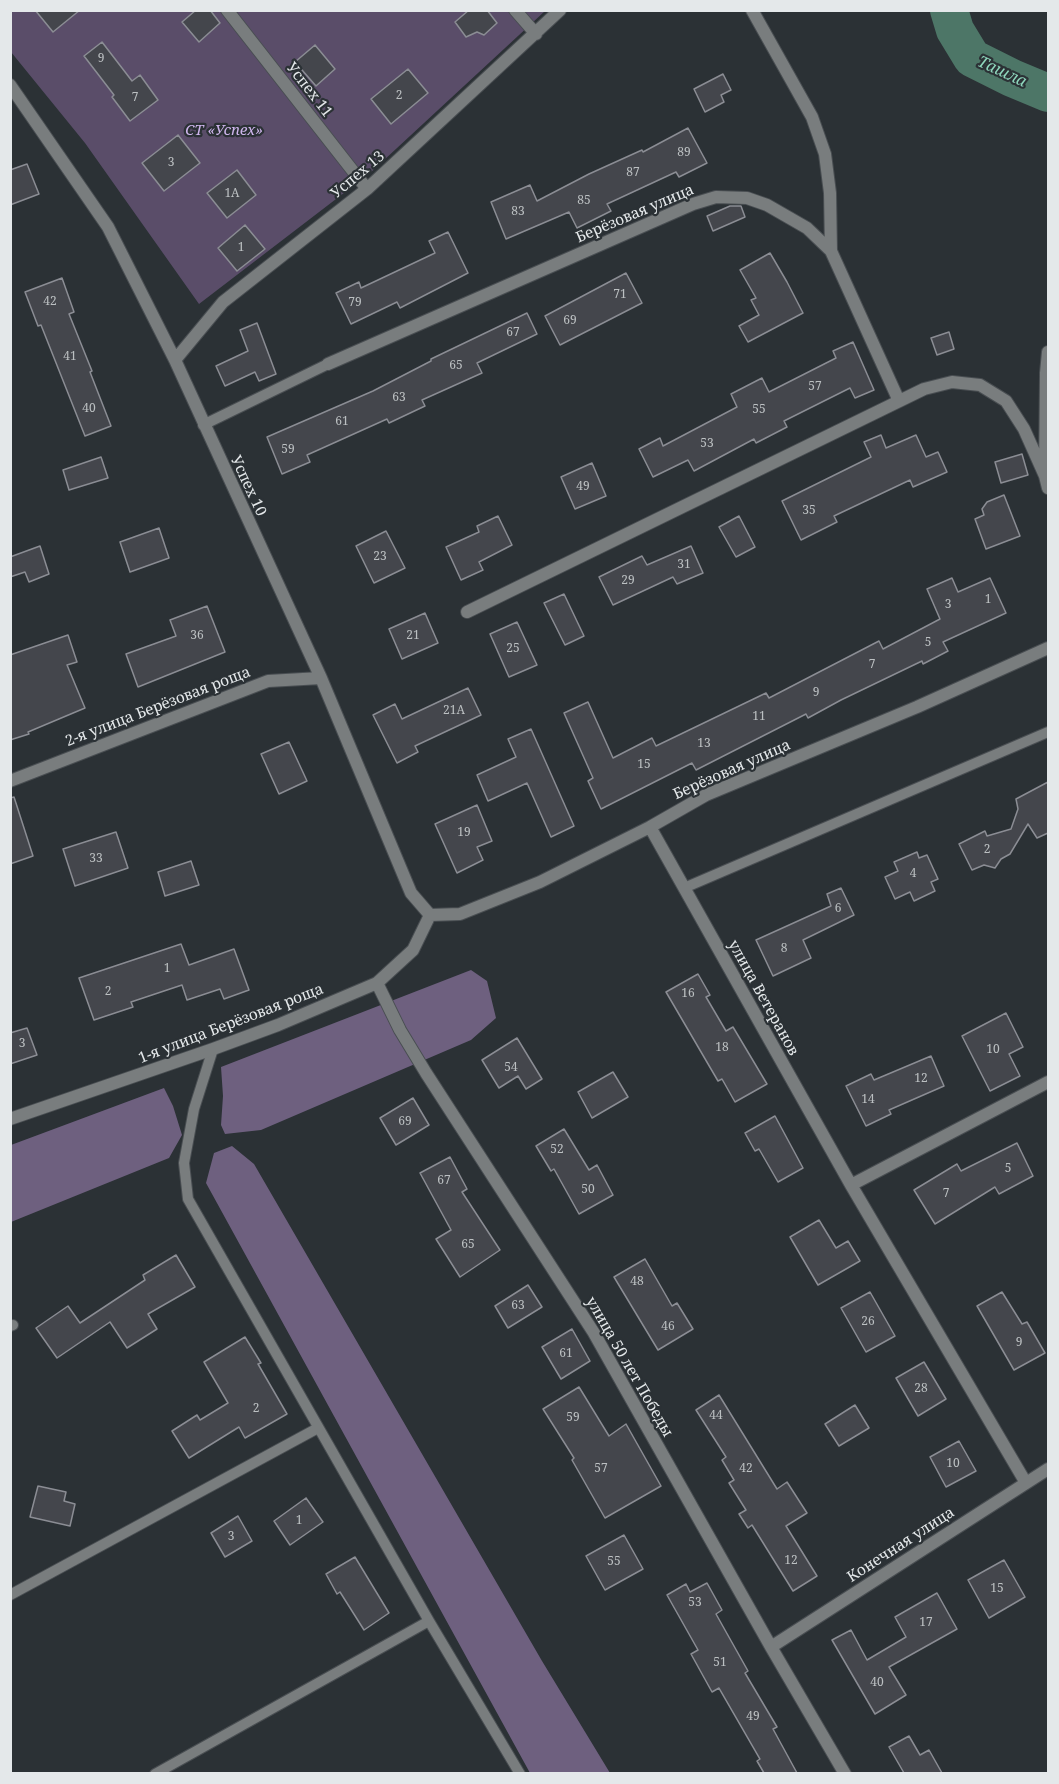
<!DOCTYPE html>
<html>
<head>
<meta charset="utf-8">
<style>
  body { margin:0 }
  #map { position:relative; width:1059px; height:1784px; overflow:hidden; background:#2b3135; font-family:"Noto Serif",serif }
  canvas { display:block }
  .frame { position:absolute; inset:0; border:12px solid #e4e8ea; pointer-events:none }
</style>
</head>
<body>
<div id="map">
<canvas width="1059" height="1784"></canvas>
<div class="frame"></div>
</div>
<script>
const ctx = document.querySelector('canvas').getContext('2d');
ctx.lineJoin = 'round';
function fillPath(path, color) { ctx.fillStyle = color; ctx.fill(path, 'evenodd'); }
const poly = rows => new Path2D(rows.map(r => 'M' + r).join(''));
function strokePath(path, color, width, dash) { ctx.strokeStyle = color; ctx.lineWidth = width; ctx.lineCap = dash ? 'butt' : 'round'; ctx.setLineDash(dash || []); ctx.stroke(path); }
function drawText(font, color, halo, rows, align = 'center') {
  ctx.font = font + ' "Noto Serif",serif'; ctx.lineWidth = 4.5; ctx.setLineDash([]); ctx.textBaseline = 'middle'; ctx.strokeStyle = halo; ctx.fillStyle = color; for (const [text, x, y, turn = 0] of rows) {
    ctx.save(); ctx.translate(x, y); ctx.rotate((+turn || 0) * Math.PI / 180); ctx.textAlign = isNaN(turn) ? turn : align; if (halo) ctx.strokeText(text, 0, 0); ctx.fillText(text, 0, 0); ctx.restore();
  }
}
fillPath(poly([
  [10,11,545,11,370,173,199,304,85,143,11,52]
]), '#5a4d69');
fillPath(poly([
  [471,970,487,981,496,1018,471,1040,261,1130,225,1134,221,1125,223,1096,221,1067],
  [164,1088,173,1106,182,1135,169,1158,11,1222,11,1145],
  [232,1146,254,1164,542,1661,610,1773,530,1773,206,1183,214,1153]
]), '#6e607f');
strokePath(poly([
  [949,10,955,30,972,58,1012,78,1048,93]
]), '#4d7667', 38);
const building = poly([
  [35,10,80,10,53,32,35,10],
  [196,10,210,10,220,23,199,42,182,22,196,10],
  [469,10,487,10,497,23,484,35,477,32,466,37,455,22,469,10],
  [102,42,132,81,140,75,158,100,130,121,112,97,114,95,84,56,102,42],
  [315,45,335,69,316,86,295,62,315,45],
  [408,69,428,93,391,124,371,99,408,69],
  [723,74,731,90,721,95,724,102,705,112,694,89,723,74],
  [688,128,707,163,679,177,676,172,607,204,611,211,577,228,569,212,506,239,491,202,530,185,537,201,589,174,642,150,643,152,688,128],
  [178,135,200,163,164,191,142,163,178,135],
  [27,164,39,194,10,205,10,170,27,164],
  [237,170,256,195,227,218,207,193,237,170],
  [730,206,741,206,745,217,713,231,707,216,730,206],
  [245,225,265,249,237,271,218,248,245,225],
  [448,232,468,273,400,308,397,302,351,324,336,293,359,282,361,288,435,253,429,241,448,232],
  [770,253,787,282,803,313,748,342,739,326,759,315,751,300,756,298,740,270,770,253],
  [626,273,642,303,560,345,545,316,626,273],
  [62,278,74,312,69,314,92,371,90,372,111,426,85,436,41,325,38,326,25,292,62,278],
  [527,313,537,334,477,363,482,373,422,400,425,406,389,423,387,419,307,455,310,462,282,474,267,437,373,391,431,361,431,359,527,313],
  [257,323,276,374,259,381,255,372,225,386,216,366,248,351,240,330,257,323],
  [949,332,954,349,937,355,931,338,949,332],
  [853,342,874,390,855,398,850,388,784,421,787,427,756,443,754,439,694,471,688,460,653,477,639,449,660,438,663,446,737,407,731,394,762,378,769,392,836,358,833,351,853,342],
  [881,435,886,448,916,435,926,457,938,452,947,472,913,487,910,480,834,516,837,522,801,540,782,501,871,457,864,442,881,435],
  [1022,454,1028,475,1001,483,995,462,1022,454],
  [101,457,108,478,69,490,63,470,101,457],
  [592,463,606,496,575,509,561,477,592,463],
  [1004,495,1020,536,986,549,975,519,984,515,982,509,987,502,1004,495],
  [498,516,512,545,479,562,483,570,461,580,446,547,479,532,477,526,498,516],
  [739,516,755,547,736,557,719,527,739,516],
  [159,528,169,558,130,572,120,542,159,528],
  [386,531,405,568,374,583,356,546,386,531],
  [40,546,49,574,29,582,25,572,10,577,10,557,40,546],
  [691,546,703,573,677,584,673,577,613,605,599,577,642,556,647,565,691,546],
  [952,578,958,592,990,578,1006,613,943,642,948,651,923,664,922,661,841,700,808,718,806,714,696,770,692,763,601,809,588,781,593,778,564,713,588,702,613,758,652,738,656,746,766,693,769,698,879,641,883,649,940,619,927,589,952,578],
  [564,594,584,636,565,645,544,603,564,594],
  [207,606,225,652,138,687,126,654,176,636,170,620,207,606],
  [425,613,438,643,402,659,389,629,425,613],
  [517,622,537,665,509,677,490,634,517,622],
  [68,635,77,662,67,665,85,708,28,732,29,734,10,740,10,655,68,635],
  [468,688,481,715,415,746,418,752,397,763,373,715,395,704,402,719,468,688],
  [531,729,574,826,551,837,527,783,488,801,477,775,516,757,508,739,531,729],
  [289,742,307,781,279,794,261,754,289,742],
  [1048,782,1048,833,1037,838,1028,824,1010,854,1001,859,995,868,984,865,972,870,959,844,985,831,987,836,1011,829,1018,809,1016,799,1048,782],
  [14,797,33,856,10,864,10,798,14,797],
  [477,805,492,841,477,847,483,860,457,873,435,824,477,805],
  [116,832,128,868,75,886,63,849,116,832],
  [917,852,919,858,927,855,938,879,931,882,935,891,914,901,910,892,895,899,885,877,898,871,894,862,917,852],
  [191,861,199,885,165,896,158,872,191,861],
  [841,888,854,915,803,940,811,958,773,976,756,940,831,906,827,894,841,888],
  [181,944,189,965,234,949,249,990,224,999,220,989,187,1000,182,985,131,1002,133,1007,94,1020,79,978,181,944],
  [698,974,710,995,706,997,726,1031,733,1027,767,1084,735,1102,722,1079,718,1081,666,992,698,974],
  [1006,1013,1023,1047,1009,1054,1020,1076,990,1091,962,1036,1006,1013],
  [27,1028,37,1055,10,1064,10,1033,27,1028],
  [517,1038,542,1079,526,1089,518,1076,499,1088,482,1060,517,1038],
  [931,1056,944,1086,889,1110,891,1114,866,1126,846,1086,871,1074,874,1080,931,1056],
  [613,1072,628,1097,592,1118,578,1092,613,1072],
  [413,1098,429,1125,396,1145,380,1118,413,1098],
  [775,1116,803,1168,778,1182,759,1149,755,1151,745,1133,775,1116],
  [564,1129,589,1170,597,1165,613,1195,579,1214,554,1169,551,1171,536,1146,564,1129],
  [1017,1143,1033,1176,999,1194,995,1187,935,1224,914,1190,957,1164,961,1171,1017,1143],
  [450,1157,467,1189,462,1192,500,1250,460,1277,436,1239,451,1230,420,1173,450,1157],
  [819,1220,836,1248,848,1241,860,1261,818,1285,790,1237,819,1220],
  [176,1255,195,1287,148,1314,157,1329,127,1348,110,1322,57,1358,36,1328,68,1306,80,1323,145,1280,143,1275,176,1255],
  [645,1259,672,1306,677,1303,693,1329,658,1350,614,1277,645,1259],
  [528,1285,542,1307,508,1328,495,1306,528,1285],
  [870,1292,895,1336,866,1352,841,1308,870,1292],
  [1002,1292,1022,1324,1027,1322,1045,1353,1014,1370,977,1306,1002,1292],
  [572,1329,590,1361,561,1379,542,1347,572,1329],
  [245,1337,261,1363,258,1364,287,1414,245,1438,239,1427,189,1458,172,1431,197,1415,200,1420,228,1403,204,1362,245,1337],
  [924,1362,946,1399,918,1416,896,1378,924,1362],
  [579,1387,609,1436,626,1424,661,1486,605,1518,572,1460,574,1458,543,1409,579,1387],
  [719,1395,777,1489,787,1482,807,1513,786,1526,817,1576,793,1591,752,1525,748,1528,739,1514,746,1510,729,1483,734,1480,722,1460,726,1457,696,1410,719,1395],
  [855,1405,869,1428,839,1446,825,1424,855,1405],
  [959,1441,976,1471,946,1487,930,1457,959,1441],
  [38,1486,66,1492,64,1501,75,1504,70,1526,30,1517,38,1486],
  [306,1498,323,1522,290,1545,274,1521,306,1498],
  [238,1516,252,1541,225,1557,211,1533,238,1516],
  [624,1535,643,1569,605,1590,586,1556,624,1535],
  [355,1557,389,1613,364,1630,340,1592,337,1594,326,1574,355,1557],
  [1004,1560,1025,1597,989,1618,968,1580,1004,1560],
  [707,1583,722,1610,716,1614,748,1671,745,1673,777,1727,773,1729,797,1773,764,1773,757,1761,760,1759,719,1688,712,1692,691,1654,698,1650,667,1595,686,1584,690,1592,707,1583],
  [937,1593,957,1629,889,1667,906,1695,875,1714,832,1640,851,1630,867,1660,906,1637,895,1617,937,1593],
  [909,1736,920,1755,929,1750,942,1773,904,1773,889,1747,909,1736]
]);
fillPath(building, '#44464c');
strokePath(building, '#8b8d94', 1.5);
const service = poly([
  [203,425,328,364],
  [684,888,1048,732],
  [213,1049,194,1109,184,1163,188,1199,429,1621,520,1774],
  [10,1326,13,1325],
  [10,1595,318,1428],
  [155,1774,429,1621]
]);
const minor = poly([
  [227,10,367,189],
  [515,10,536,34],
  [752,10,812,117,825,154,830,193,831,251],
  [10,85,108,227,175,360,321,678,411,893,430,915],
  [1048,352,1046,373,1045,476,1048,488],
  [175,360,223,302,367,189,560,10],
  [328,364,693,204,716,197,747,198,767,205,807,228,831,251,899,401],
  [467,612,924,389,952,382,980,385,1006,401,1024,429,1045,476],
  [10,781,268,681,321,678],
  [650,827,851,1185,1026,1483],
  [430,915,460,914,540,882,650,827,706,795,917,707,1048,648],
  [377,983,400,1030,426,1073,594,1333,771,1647,845,1774],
  [10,1119,213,1049,278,1025,377,983,413,950,430,915],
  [851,1185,1048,1082],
  [771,1647,1048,1469]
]);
strokePath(service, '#494e52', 12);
strokePath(minor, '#494e52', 14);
strokePath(service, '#797d7e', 10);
strokePath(minor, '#797d7e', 12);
drawText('12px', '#bcc0c2', null, [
  ["9",101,59],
  ["2",399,96],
  ["7",135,98],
  ["89",684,153],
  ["3",171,163],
  ["87",633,173],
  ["1А",232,194],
  ["85",584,201],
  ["83",518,212],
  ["1",241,248],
  ["71",620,295],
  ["42",50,302],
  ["79",355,303],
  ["69",570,321],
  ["67",513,333],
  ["41",70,357],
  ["65",456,366],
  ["57",815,387],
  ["63",399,398],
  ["40",89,409],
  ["55",759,410],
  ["61",342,422],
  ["53",707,444],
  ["59",288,450],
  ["49",583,487],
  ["35",809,511],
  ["23",380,557],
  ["31",684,565],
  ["29",628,581],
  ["1",988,600],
  ["3",948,605],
  ["36",197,636],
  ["21",413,636],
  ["5",928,643],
  ["25",513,649],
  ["7",872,665],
  ["9",816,693],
  ["21А",454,711],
  ["11",759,717],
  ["13",704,744],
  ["15",644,765],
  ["19",464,833],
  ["2",987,850],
  ["33",96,859],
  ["4",913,874],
  ["6",838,909],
  ["8",784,949],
  ["1",167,969],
  ["2",108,992],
  ["16",688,994],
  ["3",22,1044],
  ["18",722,1048],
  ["10",993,1050],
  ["54",511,1068],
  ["12",921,1079],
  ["14",868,1100],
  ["69",405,1122],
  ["52",557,1150],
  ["5",1008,1169],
  ["67",444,1181],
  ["50",588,1190],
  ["7",946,1194],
  ["65",468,1245],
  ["48",637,1282],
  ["63",518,1306],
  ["26",868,1322],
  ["46",668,1327],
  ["9",1019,1343],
  ["61",566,1354],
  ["28",921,1389],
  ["2",256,1409],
  ["44",716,1416],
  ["59",573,1418],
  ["10",953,1464],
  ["57",601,1469],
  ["42",746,1469],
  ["1",299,1521],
  ["3",231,1537],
  ["12",791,1561],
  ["55",614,1562],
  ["15",997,1589],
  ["53",695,1603],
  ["17",926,1623],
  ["51",720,1663],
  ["40",877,1683],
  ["49",753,1717]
]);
drawText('15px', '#e4e8ea', '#2b3135', [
  ["Успех 11",309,90,52],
  ["Успех 13",358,175,-40],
  ["Берёзовая улица",635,214,-23],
  ["Успех 10",248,486,65],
  ["2-я улица Берёзовая роща",158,707,-21],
  ["Берёзовая улица",732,770,-24],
  ["улица Ветеранов",763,998,61],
  ["1-я улица Берёзовая роща",231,1024,-21],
  ["улица 50 лет Победы",629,1367,60],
  ["Конечная улица",901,1545,-33]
]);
drawText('italic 15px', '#ceb5ec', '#2b3135', [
  ["СТ «Успех»",224,131]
]);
drawText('italic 16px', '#8ed6bc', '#2b3135', [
  ["Ташла",1002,72,25]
]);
</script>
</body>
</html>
